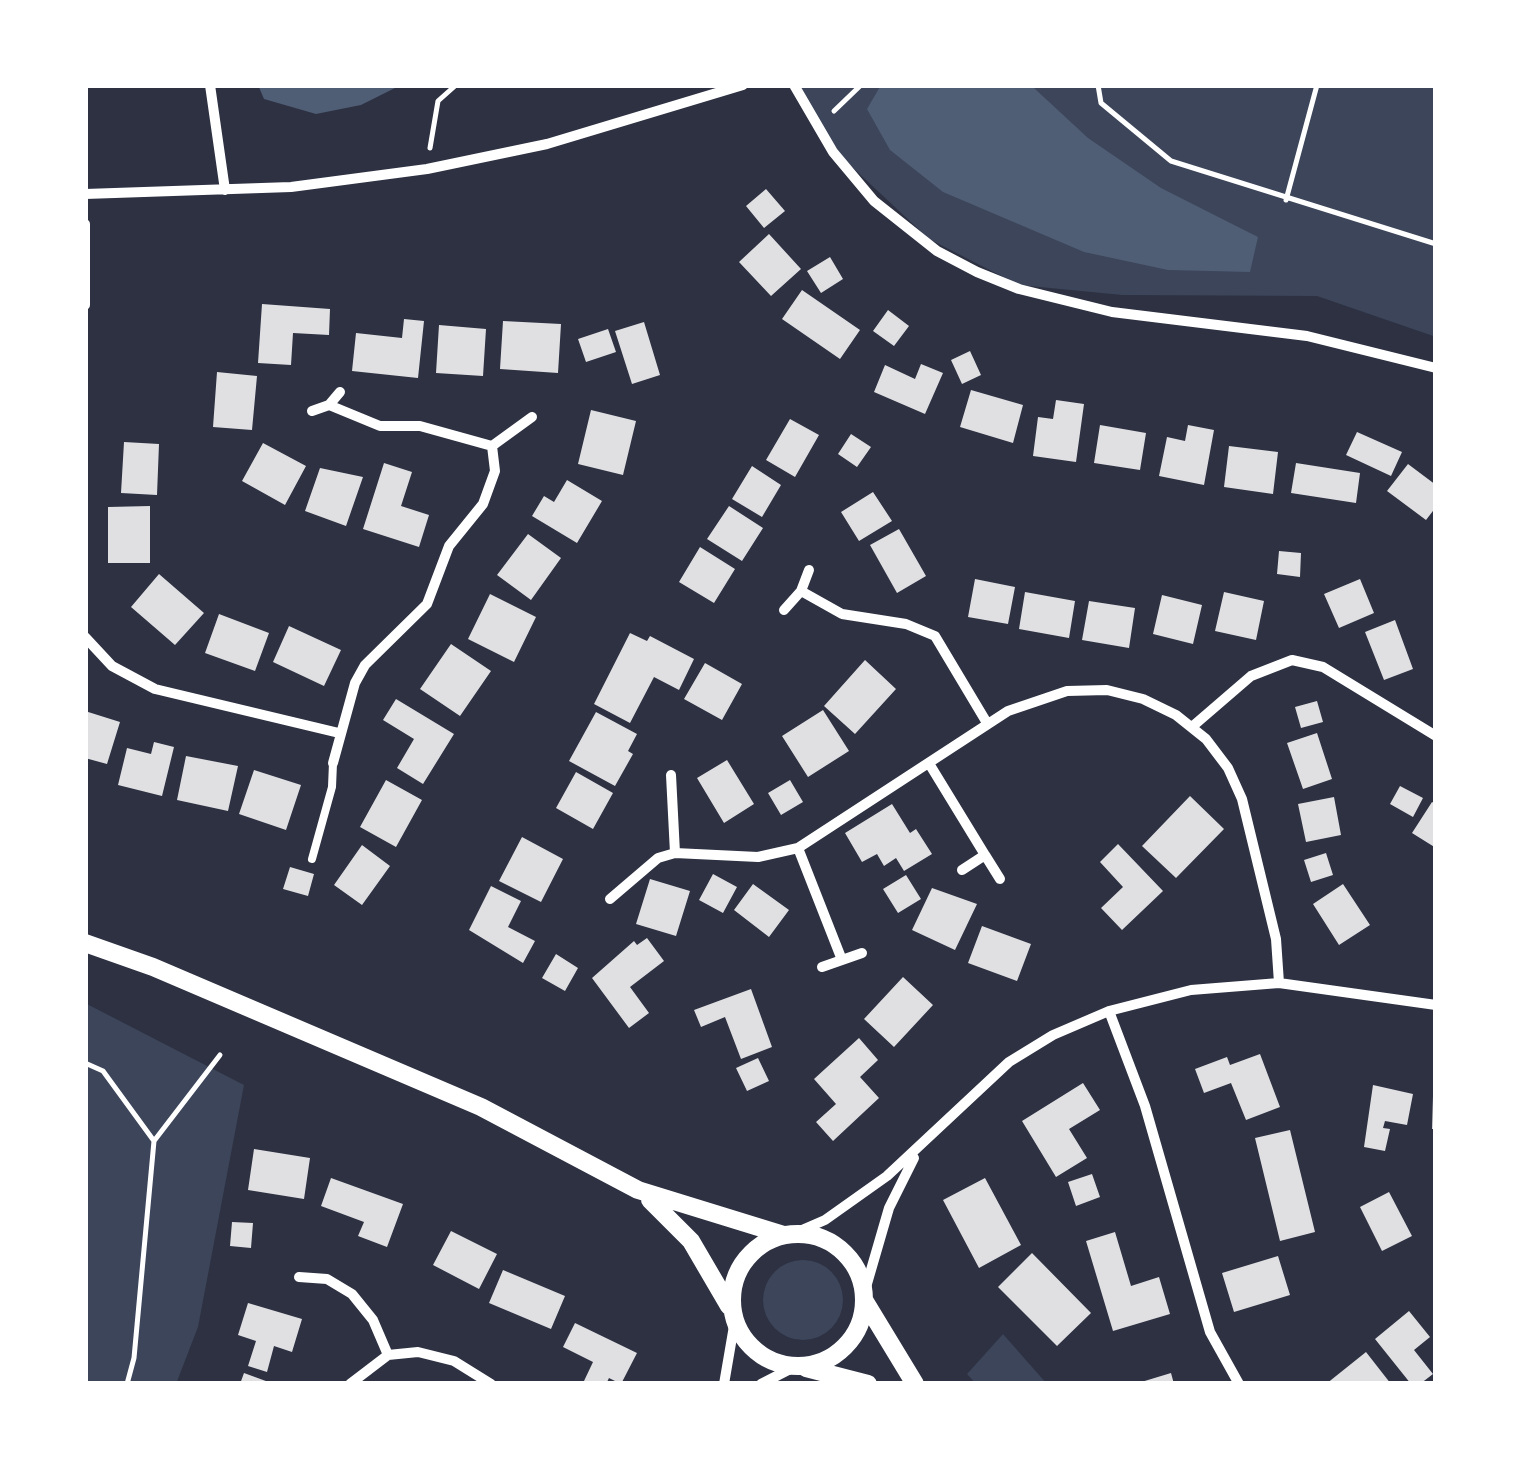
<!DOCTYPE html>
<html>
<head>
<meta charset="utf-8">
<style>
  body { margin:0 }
  #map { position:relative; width:1521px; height:1469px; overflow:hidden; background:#2d3142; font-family:Inter,sans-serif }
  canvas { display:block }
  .frame { position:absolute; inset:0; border:88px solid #fff; pointer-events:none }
</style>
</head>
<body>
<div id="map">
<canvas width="1521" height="1469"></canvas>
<div class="frame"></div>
</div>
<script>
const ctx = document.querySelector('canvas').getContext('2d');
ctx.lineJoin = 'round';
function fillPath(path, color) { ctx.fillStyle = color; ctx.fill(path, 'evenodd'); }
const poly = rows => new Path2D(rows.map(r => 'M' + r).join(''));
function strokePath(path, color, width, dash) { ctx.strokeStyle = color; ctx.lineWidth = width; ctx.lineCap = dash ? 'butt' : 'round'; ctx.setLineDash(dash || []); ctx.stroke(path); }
fillPath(poly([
  [794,85,1436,85,1436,337,1317,296,1122,295,1019,285,929,239,835,151],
  [85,1003,244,1085,198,1327,176,1384,85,1384],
  '763 1300a40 40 0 1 1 80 0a40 40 0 1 1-80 0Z',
  [1003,1334,1047,1384,976,1384,967,1374]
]), '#3c4559');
fillPath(poly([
  [258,85,401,85,361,105,316,114,264,99],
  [881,85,1034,88,1088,138,1161,188,1258,237,1250,272,1168,270,1084,252,943,192,890,150,867,109]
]), '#4f5d75');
fillPath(poly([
  [766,189,785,211,764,228,746,206],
  [769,234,801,269,771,296,739,262],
  [830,257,843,279,821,293,807,271],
  [802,290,860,330,840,359,782,319],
  [262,304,330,309,329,335,293,333,291,365,258,363],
  [888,310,909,326,894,346,873,331],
  [404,319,424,321,418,378,352,371,356,333,402,338],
  [503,321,561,324,558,373,500,369],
  [644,322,660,375,632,384,615,331],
  [439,325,486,329,483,376,436,373],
  [608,329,616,352,586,362,578,339],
  [970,351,981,375,962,384,951,360],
  [921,364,943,373,925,414,874,392,885,365,915,379],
  [217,372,257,376,252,430,213,427],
  [971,390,1023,405,1013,443,960,427],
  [1056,400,1084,404,1076,462,1033,456,1038,417,1053,419],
  [591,410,636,421,623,475,578,464],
  [790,419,819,435,795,477,766,460],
  [1100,425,1146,433,1140,470,1094,463],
  [1188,425,1214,430,1204,485,1159,476,1167,437,1185,441],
  [1357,432,1402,452,1391,476,1346,455],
  [851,434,871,447,857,467,838,454],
  [124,442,159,444,157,495,121,493],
  [263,443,306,466,285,505,242,481],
  [1229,446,1278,452,1273,494,1224,487],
  [384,463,412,472,401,506,429,515,419,547,363,529],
  [1296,463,1360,473,1356,503,1291,493],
  [1408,464,1436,485,1436,507,1426,520,1387,491],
  [752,466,781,485,762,517,732,499],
  [320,468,363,477,346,526,305,511],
  [567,480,602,501,577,543,532,516,544,496,554,502],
  [873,492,892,521,859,541,841,512],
  [150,506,150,563,108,563,108,507],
  [729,506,763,528,742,561,707,539],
  [899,529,926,576,897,593,870,545],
  [528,534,561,558,531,600,497,575],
  [700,547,735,569,714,603,679,582],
  [1279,551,1301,553,1300,577,1277,574],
  [159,574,204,613,175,645,131,607],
  [975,579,1015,587,1008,624,968,617],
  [1360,579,1374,613,1339,628,1324,594],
  [1025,592,1075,601,1069,638,1019,629],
  [1224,592,1264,601,1256,640,1215,631],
  [490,594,536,617,514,662,468,639],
  [1162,595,1202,605,1193,644,1153,634],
  [1089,601,1135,608,1129,648,1082,640],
  [219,614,269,633,255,671,205,653],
  [1395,620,1413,669,1384,680,1365,632],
  [289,626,341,650,324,686,273,662],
  [630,633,647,641,650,636,694,659,679,690,654,677,630,723,594,704],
  [451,644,491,671,460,716,420,689],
  [865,660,896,689,855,734,824,706],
  [705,663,742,684,722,720,684,699],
  [396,699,454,734,423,784,397,768,414,739,383,720],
  [1317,701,1323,722,1301,728,1295,707],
  [823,710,849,751,808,777,782,736],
  [85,711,120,722,107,764,85,758],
  [596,712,637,734,628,751,633,754,615,786,569,761],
  [1317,733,1332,779,1303,789,1287,743],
  [154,742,174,747,162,796,118,785,127,748,151,754],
  [186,756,238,766,228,811,177,800],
  [727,760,754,804,724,823,697,778],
  [254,770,301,785,286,830,239,814],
  [576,772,613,793,593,829,556,808],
  [386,780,422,800,396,847,360,827],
  [790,780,803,802,781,815,768,793],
  [1400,786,1423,798,1413,817,1390,804],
  [1190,796,1224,829,1176,878,1142,846],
  [1334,797,1341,835,1306,842,1298,804],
  [1432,802,1436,804,1436,848,1412,833],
  [892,804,910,833,916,829,932,854,904,871,896,858,884,866,877,854,862,862,845,833],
  [522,837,563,859,541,902,499,881],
  [1118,844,1163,891,1122,930,1101,908,1123,887,1100,862],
  [362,845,390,866,362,905,334,885],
  [1326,853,1333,875,1311,882,1304,860],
  [290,867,314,874,308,896,283,889],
  [713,874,737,887,723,913,699,900],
  [906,875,921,899,898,913,883,889],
  [650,879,690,891,676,936,636,924],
  [753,884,789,910,769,937,734,910],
  [1343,884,1370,925,1339,945,1313,904],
  [491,886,521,901,508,927,535,941,523,963,469,930],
  [932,888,977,904,955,950,912,930],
  [982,926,1031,944,1017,981,968,963],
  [647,938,664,961,630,987,649,1013,629,1028,592,978,634,941,637,945],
  [556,954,578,968,565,991,542,978],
  [903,977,933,1005,894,1047,864,1019],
  [751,989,772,1047,741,1059,725,1017,701,1027,694,1010],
  [859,1038,878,1060,860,1077,879,1098,833,1141,816,1122,836,1104,814,1079],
  [1260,1054,1280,1107,1246,1120,1231,1083,1204,1093,1195,1069,1227,1057,1230,1065],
  [758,1058,769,1081,747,1091,736,1068],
  [1083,1083,1100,1110,1069,1129,1087,1158,1056,1177,1022,1121],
  [1373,1085,1413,1094,1407,1125,1385,1121,1383,1128,1390,1129,1385,1151,1364,1147],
  [1433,1096,1436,1096,1436,1129,1432,1129],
  [1290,1130,1315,1232,1280,1241,1255,1138],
  [254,1149,310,1158,304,1199,248,1190],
  [1092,1174,1100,1197,1076,1206,1068,1182],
  [331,1178,403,1204,387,1247,358,1236,364,1222,321,1206],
  [985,1178,1021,1245,979,1268,943,1200],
  [1389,1192,1412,1236,1382,1251,1360,1207],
  [232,1222,253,1223,251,1248,230,1246],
  [451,1231,497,1254,479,1289,433,1265],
  [1115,1232,1131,1286,1159,1277,1170,1314,1113,1331,1086,1241],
  [1032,1253,1091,1313,1057,1346,998,1287],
  [1278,1256,1290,1295,1234,1312,1222,1273],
  [503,1270,565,1296,551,1329,489,1303],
  [248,1303,302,1319,292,1352,274,1346,267,1372,248,1366,256,1341,238,1335],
  [1409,1311,1430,1337,1414,1350,1433,1374,1420,1384,1411,1384,1375,1339],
  [575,1323,637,1353,621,1384,609,1378,606,1384,584,1381,593,1362,563,1347],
  [1366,1352,1391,1384,1326,1384],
  [244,1373,274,1384,240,1384],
  [1171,1373,1174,1384,1138,1384,1138,1383]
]), '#e0e0e3');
strokePath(poly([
  [1098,85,1101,103,1171,161,1436,244],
  [834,111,861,85],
  [430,148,438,101,456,85],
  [1286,200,1317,85],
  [85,1063,103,1071,154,1141],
  [127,1384,134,1358,154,1141,220,1055]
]), '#fff', 5);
strokePath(poly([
  [312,859,332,787,333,763]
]), '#fff', 8);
strokePath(poly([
  [210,85,225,190],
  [794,85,833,152,874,201,937,251,977,272,1019,289,1112,312,1307,336,1436,368],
  [85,194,291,187,427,169,547,144,743,85],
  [85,224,85,305],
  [329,405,380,426,420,426,492,446,495,471,483,504,449,546,427,604,365,665,355,683,333,763],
  [312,411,329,405,340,392],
  [492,446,532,417],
  [801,591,842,614,906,624,935,636,987,723],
  [784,610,801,591,809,570],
  [85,637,112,666,155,689,339,733],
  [1193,726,1251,676,1292,660,1323,667,1436,736],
  [930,765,985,855],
  [671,775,675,853],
  [798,848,842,960],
  [962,870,985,855,1000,879],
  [610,899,658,858,675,853,758,857,798,848,1008,711,1067,691,1107,690,1143,699,1176,715,1206,739,1228,768,1242,799,1276,939,1279,983],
  [822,967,862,953],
  [1109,1011,1145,1106,1210,1332,1239,1384],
  [795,1233,825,1220,887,1176,1009,1062,1053,1035,1109,1011,1191,990,1279,983,1436,1005],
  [299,1277,327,1279,352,1294,373,1320,388,1355],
  [864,1294,889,1208,914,1158],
  [350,1384,388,1355,418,1352,454,1361,491,1384],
  [724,1384,735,1320],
  [761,1384,796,1366]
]), '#fff', 10);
strokePath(poly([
  [85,943,153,967,481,1107,638,1190,784,1235],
  [650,1200,691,1241,729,1306],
  '732 1300a66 66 0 1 1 132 0a66 66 0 1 1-132 0Z',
  [864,1300,915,1384],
  [806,1368,868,1384]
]), '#fff', 18);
</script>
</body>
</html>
